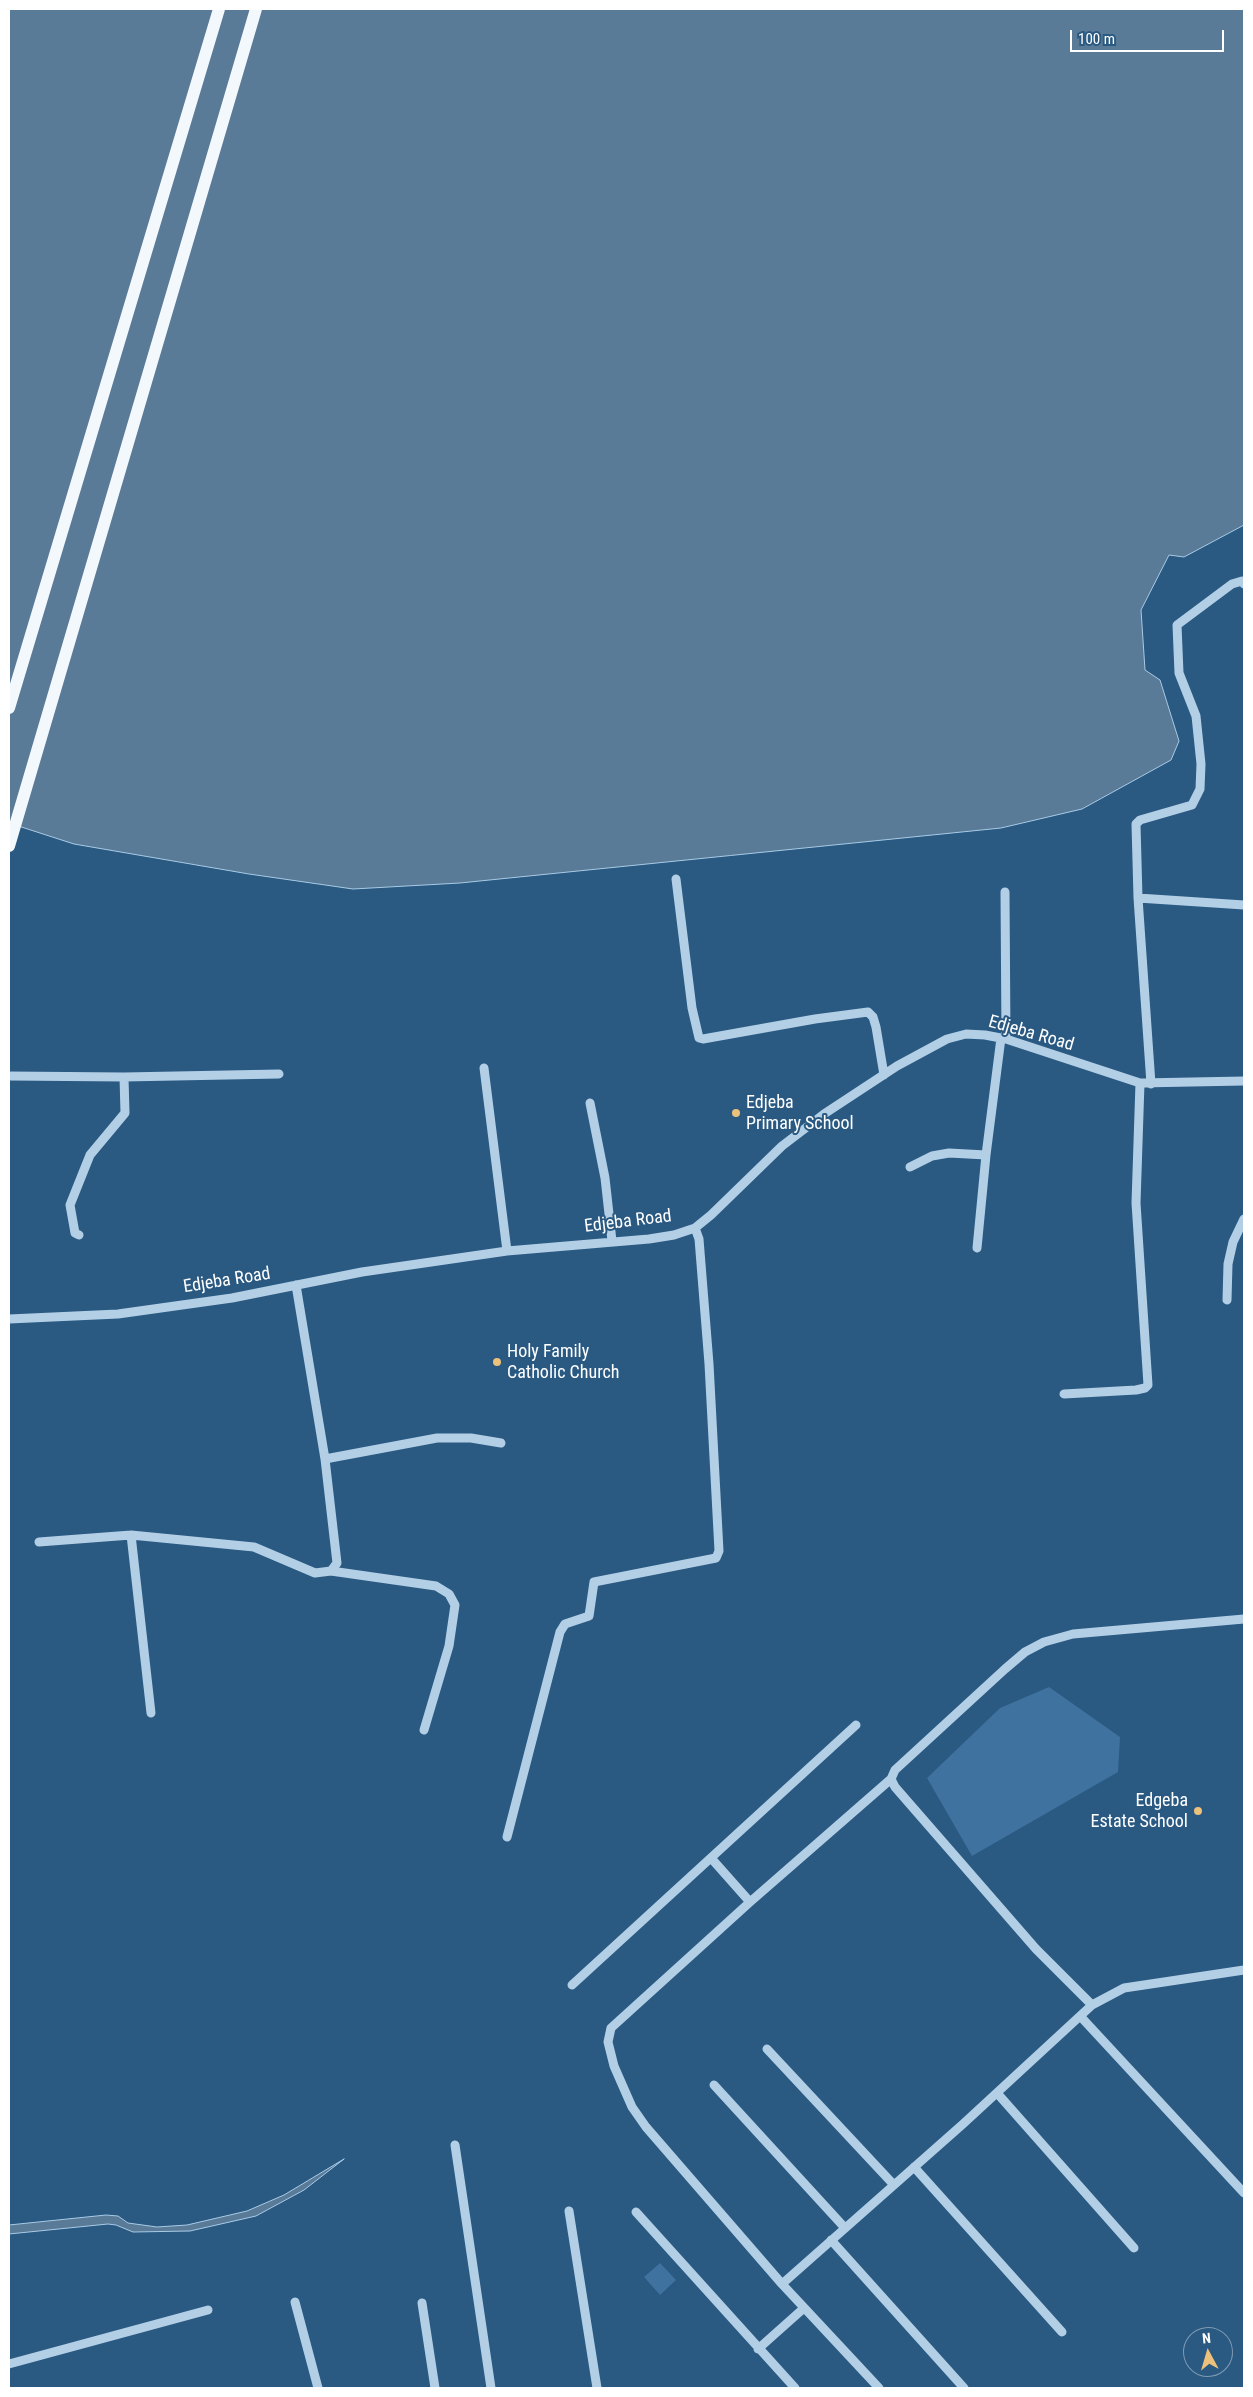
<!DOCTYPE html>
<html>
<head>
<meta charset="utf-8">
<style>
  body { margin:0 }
  #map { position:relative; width:1253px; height:2397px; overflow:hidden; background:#2a5982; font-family:"Roboto Condensed",sans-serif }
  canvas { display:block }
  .frame { position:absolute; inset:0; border:10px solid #fff; pointer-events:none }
  .north { position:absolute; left:1183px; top:2327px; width:50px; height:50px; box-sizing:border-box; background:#2a5982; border:1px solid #7f9bb4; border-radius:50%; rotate:354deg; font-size:14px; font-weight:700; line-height:20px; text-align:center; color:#fff }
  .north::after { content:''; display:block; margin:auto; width:18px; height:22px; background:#ecc17b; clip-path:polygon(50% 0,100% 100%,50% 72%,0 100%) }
  .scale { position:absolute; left:1070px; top:30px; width:154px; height:22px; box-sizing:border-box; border:2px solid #fff; border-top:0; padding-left:6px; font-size:15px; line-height:18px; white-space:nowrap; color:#fff; -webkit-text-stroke:4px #2a5982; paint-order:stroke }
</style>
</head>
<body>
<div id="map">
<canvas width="1253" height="2397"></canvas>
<div class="frame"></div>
<div class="north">N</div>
<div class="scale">100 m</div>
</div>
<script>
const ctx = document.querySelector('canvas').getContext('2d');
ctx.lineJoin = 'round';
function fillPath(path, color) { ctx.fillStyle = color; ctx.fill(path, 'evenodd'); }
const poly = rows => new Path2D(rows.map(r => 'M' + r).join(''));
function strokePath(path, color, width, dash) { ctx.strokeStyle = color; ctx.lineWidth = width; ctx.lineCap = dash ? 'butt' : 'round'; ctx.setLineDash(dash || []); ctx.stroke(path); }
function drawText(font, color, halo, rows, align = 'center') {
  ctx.font = font + ' "Roboto Condensed",sans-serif'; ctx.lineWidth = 4; ctx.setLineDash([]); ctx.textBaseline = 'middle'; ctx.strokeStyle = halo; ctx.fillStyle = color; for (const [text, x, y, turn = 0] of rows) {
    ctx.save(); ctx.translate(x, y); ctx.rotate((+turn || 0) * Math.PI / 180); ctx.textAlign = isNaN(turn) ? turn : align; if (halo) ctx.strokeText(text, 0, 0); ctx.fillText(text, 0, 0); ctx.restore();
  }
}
fillPath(poly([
  [1049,1687,1120,1737,1118,1772,972,1856,927,1778,1000,1708],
  [660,2263,676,2280,660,2295,644,2277]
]), '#3f729f');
const water = poly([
  [9,9,1244,9,1244,525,1184,557,1169,555,1141,610,1145,670,1160,680,1179,741,1171,760,1082,809,1001,828,460,883,353,889,249,874,74,844,9,823,9,9],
  [344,2159,304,2190,256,2216,190,2231,133,2232,116,2225,108,2224,9,2234,9,2225,106,2215,118,2216,128,2223,157,2227,187,2225,247,2211,284,2195,344,2159]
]);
fillPath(water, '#5a7b97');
strokePath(water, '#a8cbe6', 1);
strokePath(poly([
  [676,879,692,1008,699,1038,703,1039,815,1019,868,1012,873,1017,876,1027,884,1075],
  [1005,892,1006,1039],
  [1138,898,1244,905],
  [484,1068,507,1251],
  [9,1076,124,1077,125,1113,90,1155,70,1205,75,1233,79,1235],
  [124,1077,279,1074],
  [1151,1084,1138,898,1136,824,1140,820,1192,805,1200,789,1201,764,1196,716,1179,673,1177,625,1232,584,1242,581,1244,584],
  [590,1103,605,1178,612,1241],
  [910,1167,932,1156,949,1153,986,1155],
  [977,1248,986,1155,1001,1038],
  [1227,1300,1228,1264,1233,1242,1244,1219],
  [9,1319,118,1314,232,1298,362,1272,507,1251,649,1239,674,1235,695,1228,711,1215,782,1146,824,1114,897,1066,947,1039,966,1034,985,1035,1006,1039,1140,1083,1244,1081],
  [1064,1394,1136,1390,1145,1388,1148,1385,1136,1203,1140,1083],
  [325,1459,437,1438,471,1438,501,1443],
  [39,1542,131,1535],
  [331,1571,436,1586,449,1594,455,1605,449,1646,424,1730],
  [151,1713,131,1535,254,1547,315,1573,331,1571,337,1563,325,1459,296,1285],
  [507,1837,560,1632,565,1624,589,1616,594,1582,716,1558,719,1551,709,1364,699,1239,695,1228],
  [711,1858,750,1902],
  [572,1985,856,1725],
  [1092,2005,1036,1949,895,1787,891,1779,895,1770,1005,1669,1025,1652,1044,1642,1073,1634,1244,1619],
  [1081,2017,1244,2193],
  [767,2049,894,2185],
  [714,2085,845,2228],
  [997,2093,1134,2248],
  [455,2145,491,2388],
  [914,2167,1062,2332],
  [569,2211,597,2388],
  [636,2212,795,2388],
  [831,2240,964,2388],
  [782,2284,963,2124,1092,2005,1124,1988,1244,1970],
  [295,2302,318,2388],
  [422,2303,435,2388],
  [758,2349,804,2308],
  [9,2364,208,2310],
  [879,2388,782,2284,646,2127,632,2107,614,2066,608,2042,611,2028,750,1902,891,1779]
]), '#b3cfe6', 9);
strokePath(poly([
  [9,708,219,9],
  [9,846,256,9]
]), '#f3f8fd', 12);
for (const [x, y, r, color] of [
  [736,1113,5,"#ecc17b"],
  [497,1362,5,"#ecc17b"],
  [1198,1811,5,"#ecc17b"]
]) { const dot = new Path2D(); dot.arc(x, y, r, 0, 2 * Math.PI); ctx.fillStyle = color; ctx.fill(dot); strokePath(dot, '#2a5982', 2); }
drawText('18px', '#fff', '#2a5982', [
  ["Edjeba Road",1031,1034,16],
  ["Edjeba Road",628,1222,-7],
  ["Edjeba Road",227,1281,-9]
]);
drawText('18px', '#fff', '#2a5982', [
  ["Edjeba",746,1103],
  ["Primary School",746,1124],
  ["Holy Family",507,1352],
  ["Catholic Church",507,1373],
  ["Edgeba",1188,1801,"right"],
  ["Estate School",1188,1822,"right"]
], 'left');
</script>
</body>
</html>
